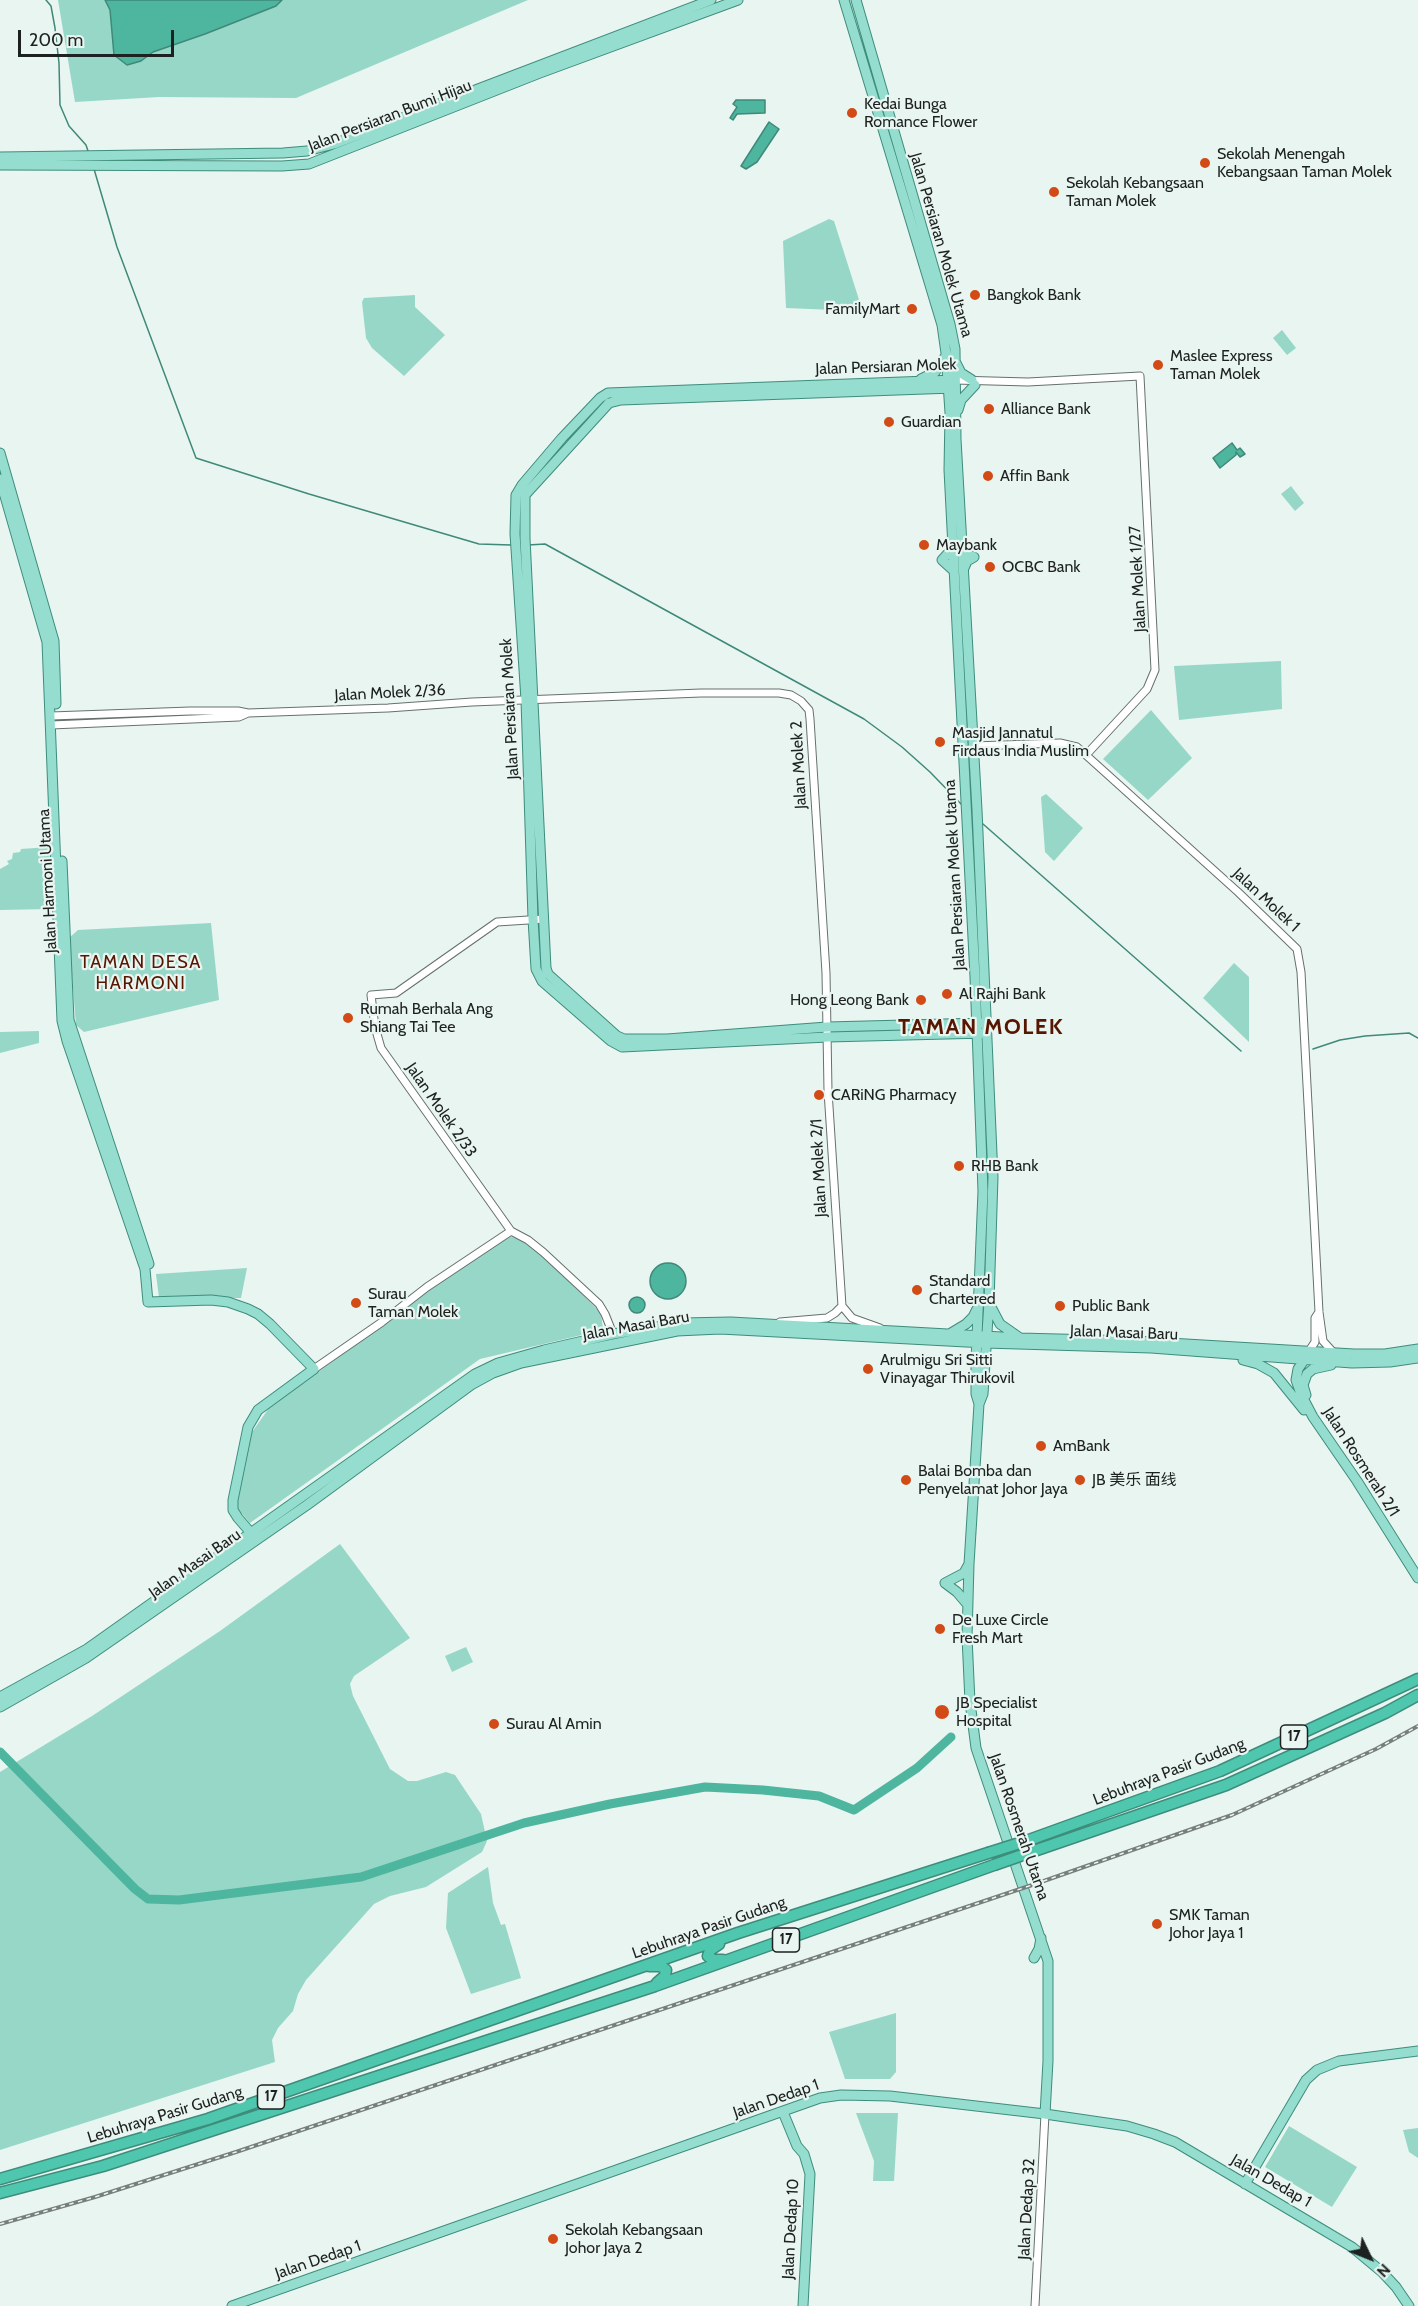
<!DOCTYPE html>
<html>
<head>
<meta charset="utf-8">
<style>
  body { margin:0 }
  #map { position:relative; width:1418px; height:2306px; overflow:hidden; background:#e9f5f1; font-family:Cabin,sans-serif }
  canvas { display:block }
  .north { position:absolute; left:1340px; top:2228px; width:60px; height:60px; -webkit-text-stroke:4px #e9f5f1; paint-order:stroke; rotate:133deg; font-size:16px; font-weight:700; line-height:24px; text-align:center; color:#1d2120 }
  .north::after { content:''; display:block; margin:auto; width:21px; height:27px; background:#1d2120; clip-path:polygon(50% 0,100% 100%,50% 72%,0 100%) }
  .scale { position:absolute; left:18px; top:30px; width:156px; height:27px; box-sizing:border-box; border:3px solid #1d2120; border-top:0; padding-left:8px; font-size:18px; line-height:21px; white-space:nowrap; color:#1d2120; -webkit-text-stroke:4px #e9f5f1; paint-order:stroke }
</style>
</head>
<body>
<div id="map">
<canvas width="1418" height="2306"></canvas>
<div class="north">N</div>
<div class="scale">200 m</div>
</div>
<script>
const ctx = document.querySelector('canvas').getContext('2d');
ctx.lineJoin = 'round';
function fillPath(path, color) { ctx.fillStyle = color; ctx.fill(path, 'evenodd'); }
const poly = rows => new Path2D(rows.map(r => 'M' + r).join(''));
function strokePath(path, color, width, dash) { ctx.strokeStyle = color; ctx.lineWidth = width; ctx.lineCap = dash ? 'butt' : 'round'; ctx.setLineDash(dash || []); ctx.stroke(path); }
function drawText(font, color, halo, rows, align = 'center') {
  ctx.font = font + ' Cabin,"Noto Sans SC",sans-serif'; ctx.lineWidth = 4.5; ctx.setLineDash([]); ctx.textBaseline = 'middle'; ctx.strokeStyle = halo; ctx.fillStyle = color; for (const [text, x, y, turn = 0] of rows) {
    ctx.save(); ctx.translate(x, y); ctx.rotate((+turn || 0) * Math.PI / 180); ctx.textAlign = isNaN(turn) ? turn : align; if (halo) ctx.strokeText(text, 0, 0); ctx.fillText(text, 0, 0); ctx.restore();
  }
}
fillPath(poly([
  [58,0,528,0,296,98,159,97,75,102],
  [829,219,834,221,861,306,858,311,786,308,783,241],
  [415,295,415,307,445,335,404,376,372,348,366,338,362,302,364,298],
  [1282,330,1296,348,1287,355,1273,338],
  [1291,486,1304,503,1295,511,1281,494],
  [1281,661,1282,709,1179,720,1174,666],
  [1151,710,1192,758,1148,800,1103,759],
  [1046,794,1083,828,1054,861,1045,852,1041,797],
  [49,847,52,909,0,910,0,869,9,864,7,861,12,859,13,853,20,852,21,849],
  [211,923,219,1000,84,1032,76,1025,69,938,78,930],
  [1234,963,1249,977,1249,1042,1203,998],
  [39,1031,39,1043,0,1053,0,1032],
  [508,1236,520,1239,541,1252,601,1313,603,1330,480,1359,250,1523,238,1509,237,1496,252,1432,269,1408,458,1269],
  [247,1268,241,1298,159,1298,156,1274],
  [340,1544,410,1638,354,1676,350,1684,353,1696,390,1769,408,1781,417,1781,446,1772,455,1775,481,1814,487,1841,482,1852,426,1887,390,1896,374,1904,306,1980,298,1994,293,2011,278,2028,272,2040,275,2062,0,2150,0,1772,92,1716,220,1631],
  [466,1647,473,1662,452,1672,445,1656],
  [488,1867,493,1903,501,1925,505,1924,521,1978,471,1994,446,1928,448,1893],
  [896,2013,896,2072,890,2079,845,2079,829,2032],
  [856,2113,898,2113,894,2181,873,2181,874,2161],
  [1289,2126,1357,2167,1332,2207,1265,2167],
  [1418,2128,1418,2158,1409,2152,1403,2130]
]), '#97d7c7');
const water = poly([
  [105,0,282,0,276,6,205,34,153,52,141,61,127,65,114,55,110,10,105,0],
  [736,100,765,100,765,113,737,114,733,120,730,118,737,107,733,104,736,100],
  [769,122,779,129,757,162,746,169,741,166,769,122],
  [1232,443,1237,450,1240,448,1245,454,1240,457,1236,452,1236,455,1220,468,1213,458,1232,443],
  '650 1281a18 18 0 1 1 36 0a18 18 0 1 1-36 0Z',
  '629 1305a8 8 0 1 1 16 0a8 8 0 1 1-16 0Z'
]);
fillPath(water, '#4eb59f');
strokePath(water, '#3f8979', 1.5);
strokePath(poly([
  [46,0,51,6,55,28,59,63,60,105,69,126,86,145,88,151],
  [94,169,117,247,196,458,309,494,479,544,511,545],
  [528,545,545,544,864,719,902,747,930,772,962,805],
  [983,824,1241,1051],
  [1313,1049,1340,1040,1365,1036,1409,1033,1418,1038]
]), '#3f8979', 1.5);
strokePath(poly([
  [0,1752,135,1889,148,1899,179,1900,361,1877,524,1823,610,1804,705,1787,763,1790,819,1796,854,1810,917,1768,951,1737]
]), '#4eb59f', 9);
const minor = poly([
  [955,380,1028,382,1140,376,1155,670,1147,689,1086,755],
  [51,716,190,711,238,711,248,713],
  [51,725,239,717,248,713,388,708,472,702,701,693,779,693,791,695,801,701,809,710,810,719,826,973,828,1091,842,1306,852,1318,880,1328],
  [973,746,1060,743,1077,747,1238,892,1297,949,1301,972,1319,1312,1323,1341,1333,1352],
  [511,1231,381,1048,375,1027,371,995,396,993,497,922,544,919],
  [511,1231,528,1240,543,1252,599,1304,605,1314,613,1334],
  [780,1322,827,1318,835,1313,842,1306],
  [1309,1351,1315,1342,1315,1318,1319,1312],
  [314,1369,382,1322,427,1287,511,1231],
  [1035,2306,1045,2114]
]);
const major = poly([
  [844,0,942,325,946,353,950,413,949,470,975,977,983,1191,976,1361,976,1394,979,1404,969,1564,967,1637,970,1702,976,1748,1048,1961,1048,2061,1045,2114],
  [856,0,950,324,955,349,956,439,977,810,993,1177,989,1302,983,1394,979,1404],
  [0,157,283,153,307,151,334,144,711,0],
  [0,165,282,166,309,164,540,73,738,0],
  [956,363,961,373,972,380],
  [921,379,935,372,945,357],
  [955,380,608,393,600,398,562,438,522,485,516,495,515,534,526,700,533,919,536,969,542,981,611,1041,622,1047,828,1037,986,1033],
  [953,388,621,400,609,403,525,495,525,538,546,968,548,974,617,1036,624,1039,667,1039,827,1027,982,1023],
  [958,410,961,400,975,385],
  [0,453,54,641,56,704],
  [0,479,47,642,62,1021,67,1041,145,1269,148,1302,211,1300,228,1302,248,1309,258,1314,270,1324,314,1369,258,1410,248,1427,233,1500,233,1510,238,1518,251,1533],
  [964,547,969,555,974,557,967,561,964,568],
  [953,548,942,560,954,571],
  [62,861,69,1020,149,1264],
  [990,1305,1000,1324,1020,1338],
  [951,1333,966,1324,973,1317,977,1309],
  [1307,1356,1298,1369,1296,1380,1301,1394,1313,1417,1357,1481,1418,1578],
  [1243,1360,1258,1364,1274,1373,1304,1410],
  [1306,1395,1303,1385,1307,1374,1313,1369,1331,1365],
  [968,1605,957,1592,945,1583,964,1573,969,1564],
  [0,1697,87,1649,475,1374,498,1363,544,1350,613,1334,681,1323,731,1322,1020,1338,1136,1341,1354,1354,1385,1354,1418,1349],
  [0,1707,86,1658,307,1505,471,1385,493,1373,521,1363,677,1331,720,1329,985,1343,1151,1348,1352,1363,1390,1362,1418,1358],
  [1034,1958,1039,1949,1041,1938],
  [783,2112,797,2146,804,2154,810,2174,803,2306],
  [1245,2184,1306,2080,1317,2070,1339,2061,1418,2051],
  [232,2306,820,2098,841,2095,890,2096,1045,2114,1127,2126,1154,2134,1175,2142,1352,2247,1382,2272,1396,2287,1409,2306]
]);
const highway = poly([
  [1026,1841,1220,1771,1418,1679],
  [1031,1852,1226,1785,1385,1713,1418,1695],
  [719,1944,710,1950,708,1956,713,1960,723,1960],
  [649,1966,661,1966,666,1970,665,1976,657,1983],
  [0,2179,208,2119,738,1933,988,1853],
  [0,2193,103,2166,655,1986,994,1865]
]);
strokePath(minor, '#66706d', 9);
strokePath(major, '#3e8d7c', 11);
strokePath(highway, '#3e8d7c', 13);
strokePath(minor, '#fff', 7);
strokePath(major, '#95ddce', 9);
strokePath(highway, '#4fc7ae', 10);
const rail = poly([
  [0,2224,95,2197,236,2152,1041,1882,1232,1815,1376,1749,1418,1726]
]);
strokePath(rail, '#777e7c', 4);
strokePath(rail, '#e9f5f1', 1.5, [4.5]);
const highwayBridge = poly([
  [988,1853,1026,1841],
  [994,1865,1031,1852]
]);
strokePath(highwayBridge, '#3e8d7c', 13, []);
strokePath(highwayBridge, '#4fc7ae', 10);
for (const [x, y, r, color] of [
  [852,113,6,"#d24b16"],
  [1205,163,6,"#d24b16"],
  [1054,192,6,"#d24b16"],
  [975,295,6,"#d24b16"],
  [912,309,6,"#d24b16"],
  [1158,365,6,"#d24b16"],
  [989,409,6,"#d24b16"],
  [889,422,6,"#d24b16"],
  [988,476,6,"#d24b16"],
  [924,545,6,"#d24b16"],
  [990,567,6,"#d24b16"],
  [940,742,6,"#d24b16"],
  [947,994,6,"#d24b16"],
  [921,1000,6,"#d24b16"],
  [348,1018,6,"#d24b16"],
  [819,1095,6,"#d24b16"],
  [959,1166,6,"#d24b16"],
  [917,1290,6,"#d24b16"],
  [356,1303,6,"#d24b16"],
  [1060,1306,6,"#d24b16"],
  [868,1369,6,"#d24b16"],
  [1041,1446,6,"#d24b16"],
  [906,1480,6,"#d24b16"],
  [1080,1480,6,"#d24b16"],
  [940,1629,6,"#d24b16"],
  [942,1712,8,"#d24b16"],
  [494,1724,6,"#d24b16"],
  [1157,1924,6,"#d24b16"],
  [553,2239,6,"#d24b16"]
]) { const dot = new Path2D(); dot.arc(x, y, r, 0, 2 * Math.PI); ctx.fillStyle = color; ctx.fill(dot); strokePath(dot, '#e9f5f1', 2); }
for (const [x, y, w] of [
  [1294,1737,27],
  [786,1940,27],
  [271,2097,27]
]) { const box = new Path2D(); box.roundRect(x - w / 2, y - 12, w, 24, 4.5); ctx.fillStyle = '#e9f5f1'; ctx.fill(box); strokePath(box, '#1d2120', 1.5); }
drawText('bold 15px', '#1d2120', null, [
  ["17",1294,1737],
  ["17",786,1940],
  ["17",271,2097]
]);
drawText('16px', '#1d2120', '#e9f5f1', [
  ["Kedai Bunga",864,104],
  ["Romance Flower",864,122],
  ["Sekolah Menengah",1217,154],
  ["Kebangsaan Taman Molek",1217,172],
  ["Sekolah Kebangsaan",1066,183],
  ["Taman Molek",1066,201],
  ["Bangkok Bank",987,295],
  ["FamilyMart",900,309,"right"],
  ["Maslee Express",1170,356],
  ["Taman Molek",1170,374],
  ["Alliance Bank",1001,409],
  ["Guardian",901,422],
  ["Affin Bank",1000,476],
  ["Maybank",936,545],
  ["OCBC Bank",1002,567],
  ["Masjid Jannatul",952,733],
  ["Firdaus India Muslim",952,751],
  ["Al Rajhi Bank",959,994],
  ["Hong Leong Bank",909,1000,"right"],
  ["Rumah Berhala Ang",360,1009],
  ["Shiang Tai Tee",360,1027],
  ["CARiNG Pharmacy",831,1095],
  ["RHB Bank",971,1166],
  ["Standard",929,1281],
  ["Chartered",929,1299],
  ["Surau",368,1294],
  ["Taman Molek",368,1312],
  ["Public Bank",1072,1306],
  ["Arulmigu Sri Sitti",880,1360],
  ["Vinayagar Thirukovil",880,1378],
  ["AmBank",1053,1446],
  ["Balai Bomba dan",918,1471],
  ["Penyelamat Johor Jaya",918,1489],
  ["JB 美乐 面线",1092,1480],
  ["De Luxe Circle",952,1620],
  ["Fresh Mart",952,1638],
  ["JB Specialist",956,1703],
  ["Hospital",956,1721],
  ["Surau Al Amin",506,1724],
  ["SMK Taman",1169,1915],
  ["Johor Jaya 1",1169,1933],
  ["Sekolah Kebangsaan",565,2230],
  ["Johor Jaya 2",565,2248]
], 'left');
drawText('16px', '#1d2120', '#e9f5f1', [
  ["Jalan Persiaran Bumi Hijau",390,116,-21],
  ["Jalan Persiaran Molek Utama",941,245,74],
  ["Jalan Persiaran Molek",886,367,-2],
  ["Jalan Molek 1/27",1138,579,-93],
  ["Jalan Molek 2/36",390,693,-3],
  ["Jalan Persiaran Molek",510,709,-93],
  ["Jalan Molek 2",799,765,-93],
  ["Jalan Persiaran Molek Utama",955,875,-93],
  ["Jalan Harmoni Utama",48,881,-93],
  ["Jalan Molek 1",1266,900,43],
  ["Jalan Molek 2/33",441,1110,55],
  ["Jalan Molek 2/1",819,1168,-93],
  ["Jalan Masai Baru",636,1326,-10],
  ["Jalan Masai Baru",1124,1333,2],
  ["Jalan Rosmerah 2/1",1361,1462,57],
  ["Jalan Masai Baru",195,1564,-35],
  ["Lebuhraya Pasir Gudang",1169,1772,-21],
  ["Jalan Rosmerah Utama",1019,1827,71],
  ["Lebuhraya Pasir Gudang",709,1928,-19],
  ["Jalan Dedap 1",776,2099,-19],
  ["Lebuhraya Pasir Gudang",165,2115,-17],
  ["Jalan Dedap 1",1271,2181,30],
  ["Jalan Dedap 32",1027,2209,-87],
  ["Jalan Dedap 10",791,2229,-87],
  ["Jalan Dedap 1",318,2260,-19]
]);
ctx.letterSpacing = '1.5px';
drawText('18px', '#571600', '#e9f5f1', [
  ["TAMAN DESA",141,963],
  ["HARMONI",141,984]
]);
ctx.letterSpacing = '0px';
ctx.letterSpacing = '1.5px';
drawText('bold 22px', '#571600', '#e9f5f1', [
  ["TAMAN MOLEK",981,1028]
]);
ctx.letterSpacing = '0px';
</script>
</body>
</html>
